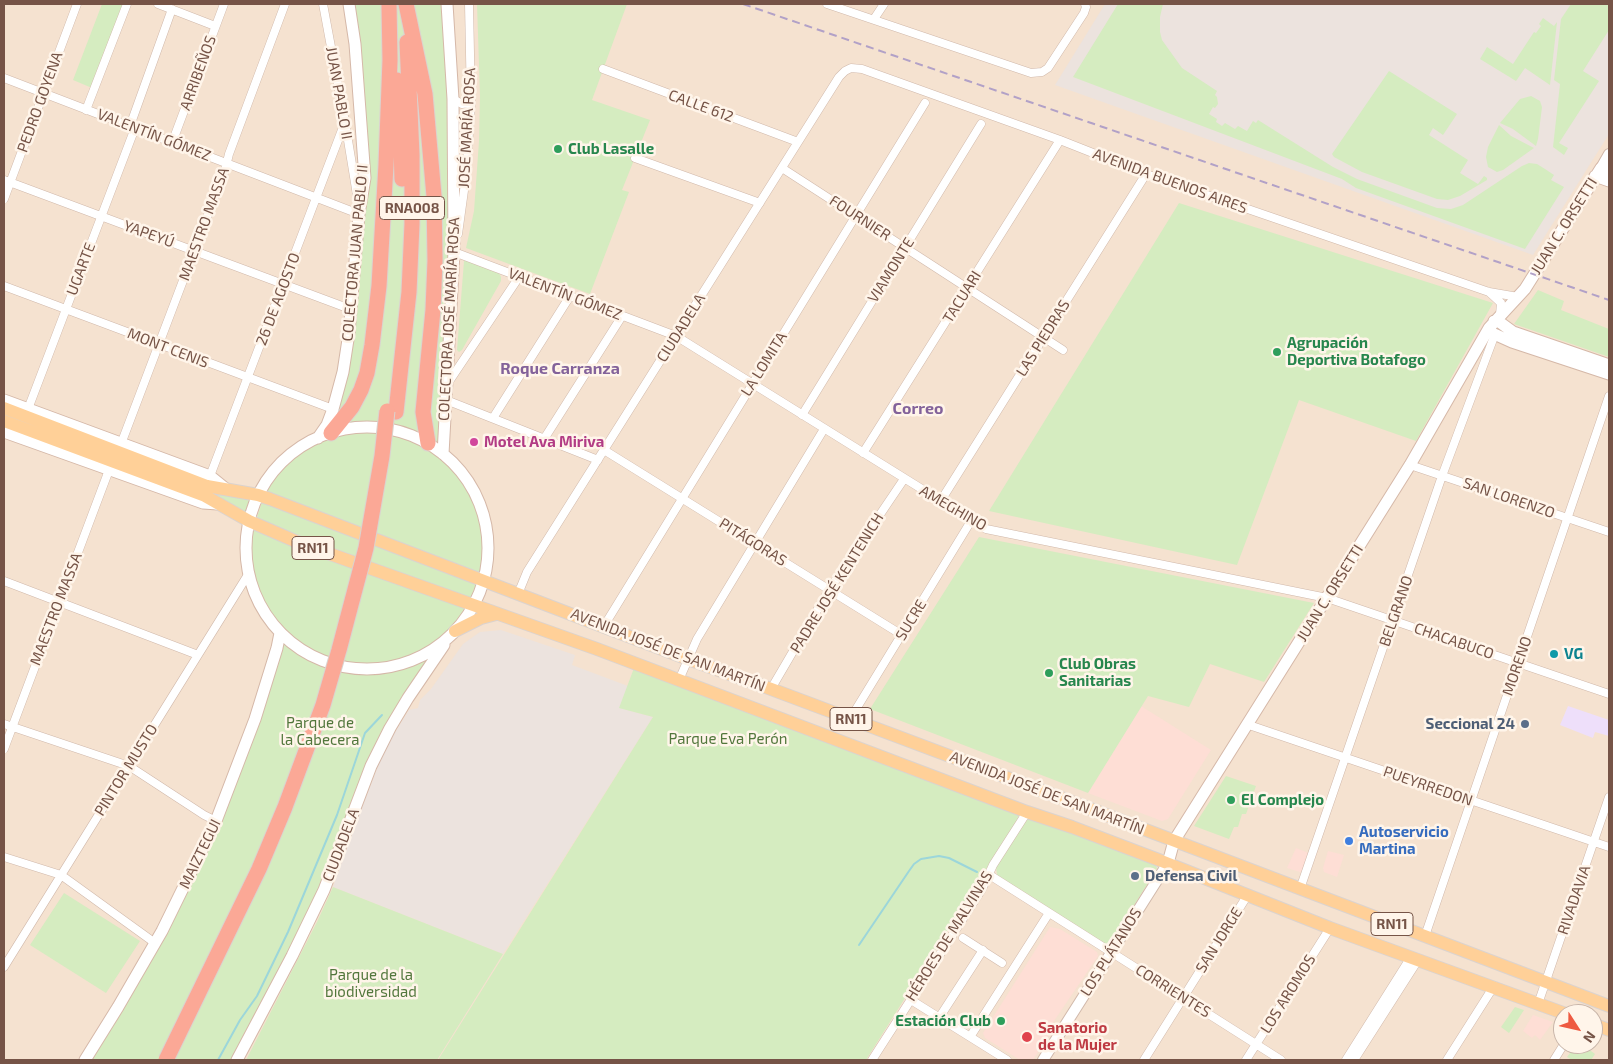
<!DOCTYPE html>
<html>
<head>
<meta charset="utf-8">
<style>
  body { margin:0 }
  #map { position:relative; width:1613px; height:1064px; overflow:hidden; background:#fdf1e2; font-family:"Exo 2",sans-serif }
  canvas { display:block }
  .frame { position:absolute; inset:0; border:5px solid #765447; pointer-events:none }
  .north { position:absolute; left:1553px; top:1004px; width:50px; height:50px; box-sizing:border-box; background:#fff5ea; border:1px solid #c8b5a9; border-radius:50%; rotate:125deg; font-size:14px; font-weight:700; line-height:20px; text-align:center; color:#765447 }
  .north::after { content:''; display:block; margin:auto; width:18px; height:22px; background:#ee5a41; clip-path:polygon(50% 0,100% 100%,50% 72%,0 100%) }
</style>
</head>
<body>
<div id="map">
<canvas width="1613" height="1064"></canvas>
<div class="frame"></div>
<div class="north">N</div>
</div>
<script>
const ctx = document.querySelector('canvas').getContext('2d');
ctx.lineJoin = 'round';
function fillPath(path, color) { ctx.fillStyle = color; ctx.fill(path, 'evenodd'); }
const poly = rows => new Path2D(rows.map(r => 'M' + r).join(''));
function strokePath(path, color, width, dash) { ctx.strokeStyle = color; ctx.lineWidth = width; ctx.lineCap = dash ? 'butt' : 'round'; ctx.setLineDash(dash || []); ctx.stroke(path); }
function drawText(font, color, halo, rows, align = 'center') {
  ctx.font = font + ' "Exo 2",sans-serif'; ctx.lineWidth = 5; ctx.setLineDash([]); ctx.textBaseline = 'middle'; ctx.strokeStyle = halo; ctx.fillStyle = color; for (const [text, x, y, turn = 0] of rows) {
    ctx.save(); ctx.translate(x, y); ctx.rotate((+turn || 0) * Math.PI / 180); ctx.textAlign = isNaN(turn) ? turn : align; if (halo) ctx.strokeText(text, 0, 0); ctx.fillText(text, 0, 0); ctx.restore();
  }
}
fillPath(poly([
  [4,4,1609,4,1609,1060,4,1060],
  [1563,1014,1593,1014,1593,1044,1563,1044]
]), '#f5e2d0');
fillPath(poly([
  [1141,706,1211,750,1168,819,1162,821,1088,793],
  [1296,848,1311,854,1307,869,1300,872,1287,868],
  [1328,851,1344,855,1337,877,1324,872,1323,868],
  [1050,927,1060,929,1097,952,1098,956,1050,1027,1050,1033,1033,1060,1020,1060,985,1038,983,1033],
  [1533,1015,1553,1022,1540,1040,1535,1035,1532,1038,1523,1031]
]), '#feded5');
fillPath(poly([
  [1105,4,1609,4,1609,134,1533,255,1055,85],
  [501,630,575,655,572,665,628,686,620,708,653,717,503,954,333,887,355,825,385,748,409,710,418,708,420,700,431,689,463,644,480,632]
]), '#ece3de');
fillPath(poly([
  [1568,706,1609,720,1609,736,1595,732,1593,738,1560,725]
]), '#eedffa');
fillPath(poly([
  [102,4,125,4,92,88,73,80],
  [349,4,447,4,453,99,443,453,462,473,473,490,480,506,486,525,488,543,487,562,483,581,258,495,249,521,474,605,408,698,390,728,324,890,237,1060,85,1060,216,821,280,633,262,608,253,590,249,573,247,555,249,521,4,432,4,400,226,489,258,495,268,477,281,463,300,448,318,438,333,409,365,178],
  [477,4,627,4,592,100,650,120,622,190,629,192,590,294,466,248,474,211,479,141,480,96],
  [1118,4,1163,4,1160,17,1160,32,1162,40,1182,68,1217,91,1215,95,1217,97,1218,104,1215,108,1213,107,1209,114,1217,119,1216,122,1222,126,1225,123,1235,129,1238,126,1247,131,1253,121,1256,123,1258,120,1333,167,1357,179,1437,208,1451,209,1463,205,1522,166,1529,163,1537,164,1545,169,1554,175,1551,180,1564,187,1525,249,1356,188,1342,179,1073,77],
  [1571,4,1609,4,1609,30,1583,71,1599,81,1559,143,1568,148,1564,155,1553,147,1560,84,1554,80,1561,19],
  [1543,18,1554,26,1557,22,1550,85,1525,68,1516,81,1480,59,1487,47,1513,64,1534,32,1536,33,1541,26,1539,24],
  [1389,71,1457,114,1443,135,1433,128,1429,135,1468,160,1460,173,1478,184,1484,176,1487,178,1487,180,1460,196,1448,200,1437,199,1362,172,1334,157,1332,154],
  [1531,96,1540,101,1542,107,1538,139,1536,146,1513,129,1500,123,1520,99],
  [1499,125,1511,136,1534,148,1503,170,1497,172,1488,167,1486,157,1488,147],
  [1179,203,1493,303,1416,441,1299,400,1237,565,989,511],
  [465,260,499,273,501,277,501,281,462,350,459,352,457,350,464,261],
  [1538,290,1564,301,1561,310,1609,329,1609,357,1514,324],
  [262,502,479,584,472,598,263,523,257,517],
  [979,537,1314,603,1264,682,1210,664,1189,707,1148,696,1088,793,870,709],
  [634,668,1019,814,1017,820,866,1060,438,1060,653,717,619,708],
  [1226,776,1256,786,1246,814,1242,814,1238,827,1234,827,1229,839,1194,826],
  [1034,817,1155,864,1157,868,1155,872,1110,943,1107,945,1104,944,999,878,997,875,996,867,1023,824,1026,820],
  [333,887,503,954,437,1060,246,1060,317,922],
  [64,893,140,941,106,993,30,945],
  [1515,1007,1524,1010,1509,1033,1501,1027],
  [1577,1044,1589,1044,1587,1048,1595,1054,1591,1060,1572,1060,1567,1057]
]), '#d5ecc0');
strokePath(poly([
  [859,945,909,871,914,864,921,859,939,856,949,858,977,872],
  [218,1060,240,1020,257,996,288,932,337,815,365,733,382,715]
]), '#9cd6da', 2);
const minor = poly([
  [158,4,215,26],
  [323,4,345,122,358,201],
  [827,4,1031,73,1042,72,1048,68,1084,13,1086,7,1085,4],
  [874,19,884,4],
  [603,69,798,142],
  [4,78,359,214],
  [453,99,462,104,471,103],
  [86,110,127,4],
  [130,126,172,9],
  [172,143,224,4],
  [635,158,760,203],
  [782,168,1063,350],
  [4,180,350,309],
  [4,199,77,4],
  [458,234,466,176,471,103,469,4],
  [455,247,454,252,676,336,986,529,1327,598,1609,694],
  [4,286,333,409],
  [1489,292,1501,303,1500,315],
  [448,383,519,277],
  [446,400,598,460],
  [28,409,135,128],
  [802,415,981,124],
  [493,418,570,296],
  [544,439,622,316],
  [121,444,225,170,229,154,285,4],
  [604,450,902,635],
  [863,453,1060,140],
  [1410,465,1609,532],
  [210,476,345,122],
  [940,502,1146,174],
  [4,581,198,655],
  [518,594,527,572,839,77,845,71,851,68,862,69,1060,140,1146,174,1489,292,1518,297],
  [604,626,925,103],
  [679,680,697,639,824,429],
  [771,689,829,590,904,479],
  [850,719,971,521],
  [4,724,129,766,204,815,216,821],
  [1246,724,1609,847],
  [4,749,109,470],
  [4,857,61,875,155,943],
  [988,874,1281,1060],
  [1300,889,1442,476,1495,334],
  [1425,936,1609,396],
  [963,938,1002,963],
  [4,967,249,573],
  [911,1000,1007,1060],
  [1538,1004,1609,797],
  [939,1018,983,950],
  [970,1037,1049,913],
  [872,1060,982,889,993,865,1027,812],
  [1144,1060,1247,896],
  [1246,1060,1330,928],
  [1346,1060,1411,957],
  [1354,1060,1418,960],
  [1447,1060,1494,986],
  [1554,1060,1564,1044]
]);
const tertiary = poly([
  [1601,168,1609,154],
  [1043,1060,1168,863]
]);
const secondary = poly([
  [1595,176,1609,181],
  [1494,321,1498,321,1513,332,1609,365],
  [1489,328,1492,333,1512,342,1609,374],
  [4,400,210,476,226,489],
  '246 548a121 121 0 1 1 242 0a121 121 0 1 1-242 0Z',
  [4,432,203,503,218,504],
  [318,438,327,425,333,409,343,372,349,333,359,214,365,178,355,44,349,4],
  [443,454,454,252,453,99,447,4],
  [1168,863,1174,841,1410,465,1489,328,1525,289,1601,168,1609,171],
  [85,1060,118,1007,162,931,216,821,255,719,277,648,280,633],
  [237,1060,292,956,324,890,371,766,390,728,408,698,444,645]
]);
const primary = poly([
  [4,408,207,486,258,495,270,499,688,659,771,689,1096,811,1609,1006],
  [4,421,205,496,249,521,302,544,597,649,1027,812,1072,827,1159,860,1330,928,1566,1014],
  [455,631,481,618,496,614],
  [1593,1024,1609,1030]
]);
const motorway = poly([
  [406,4,425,94,434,196,435,261,433,310,423,412,428,443],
  [397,80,400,116,402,179],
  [396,412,409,292,412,224,412,155,407,42],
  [331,433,352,407,361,390,367,373,372,345,379,286,386,165,390,60,389,4]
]);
strokePath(minor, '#d1b9ab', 9);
strokePath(tertiary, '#d1b9ab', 12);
strokePath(secondary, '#d5b8a8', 13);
strokePath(primary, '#dbd3cf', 14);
strokePath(motorway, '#dbd3cf', 17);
strokePath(minor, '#fff', 8);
strokePath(tertiary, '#fff', 10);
strokePath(secondary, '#fff', 11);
strokePath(primary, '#ffd098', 12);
strokePath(motorway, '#fba896', 15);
strokePath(poly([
  [743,4,1609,300]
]), '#b2a1c7', 2, [8, 5]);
const motorwayBridge = poly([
  [166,1060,259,869,285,807,323,705,339,650,366,548,382,456,387,411]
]);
strokePath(motorwayBridge, '#dbd3cf', 17, []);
strokePath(motorwayBridge, '#fba896', 15);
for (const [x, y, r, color] of [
  [558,149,5,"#2e9e5b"],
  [1277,352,5,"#2e9e5b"],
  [474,442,5,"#d1479c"],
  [1554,654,5,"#0f9aa8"],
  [1049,673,5,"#2e9e5b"],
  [1525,724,5,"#5c6f8a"],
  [1231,800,5,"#2e9e5b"],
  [1349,841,5,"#3f7fe0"],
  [1135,876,5,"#5c6f8a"],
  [1001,1021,5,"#2e9e5b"],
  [1027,1037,6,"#e0444e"]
]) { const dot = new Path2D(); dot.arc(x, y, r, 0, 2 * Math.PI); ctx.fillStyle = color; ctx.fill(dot); strokePath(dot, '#fff5ea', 2); }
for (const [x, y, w] of [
  [412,208,65],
  [313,548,42],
  [851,719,42],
  [1392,924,42]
]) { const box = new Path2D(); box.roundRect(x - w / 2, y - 11.5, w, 23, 4); ctx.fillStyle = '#fff5ea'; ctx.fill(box); strokePath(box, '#765447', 1); }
drawText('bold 14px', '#765447', null, [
  ["RNA008",412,208],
  ["RN11",313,548],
  ["RN11",851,719],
  ["RN11",1392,924]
]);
drawText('15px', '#765447', '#fff5ea', [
  ["ARRIBEÑOS",198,73,-70],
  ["JUAN PABLO II",339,93,80],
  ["PEDRO GOYENA",40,102,-70],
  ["CALLE 612",701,106,20],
  ["JOSÉ MARÍA ROSA",467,128,-87],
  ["VALENTÍN GÓMEZ",154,135,21],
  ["AVENIDA BUENOS AIRES",1170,181,20],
  ["FOURNIER",860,218,33],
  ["MAESTRO MASSA",204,224,-70],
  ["JUAN C. ORSETTI",1564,226,-58],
  ["YAPEYÚ",149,234,20],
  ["COLECTORA JUAN PABLO II",355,253,-85],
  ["UGARTE",81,269,-69],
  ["VIAMONTE",891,270,-58],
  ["VALENTÍN GÓMEZ",565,294,21],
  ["TACUARI",962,297,-58],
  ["26 DE AGOSTO",278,299,-69],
  ["COLECTORA JOSÉ MARÍA ROSA",449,319,-87],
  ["CIUDADELA",681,328,-58],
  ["LAS PIEDRAS",1043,338,-58],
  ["MONT CENIS",168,348,21],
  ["LA LOMITA",764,364,-58],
  ["SAN LORENZO",1509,498,19],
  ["AMEGHINO",953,508,30],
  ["PITÁGORAS",753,542,32],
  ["PADRE JOSÉ KENTENICH",837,583,-58],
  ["JUAN C. ORSETTI",1330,593,-58],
  ["MAESTRO MASSA",56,609,-69],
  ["BELGRANO",1396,611,-71],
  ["SUCRE",911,620,-59],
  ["CHACABUCO",1454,641,19],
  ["AVENIDA JOSÉ DE SAN MARTÍN",668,650,21],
  ["MORENO",1517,666,-71],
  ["PINTOR MUSTO",126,770,-58],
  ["PUEYRREDON",1428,786,19],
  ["AVENIDA JOSÉ DE SAN MARTÍN",1047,793,21],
  ["CIUDADELA",341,845,-69],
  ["MAIZTEGUI",200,854,-64],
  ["RIVADAVIA",1574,900,-71],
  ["HÉROES DE MALVINAS",949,936,-58],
  ["SAN JORGE",1219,940,-58],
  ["LOS PLÁTANOS",1111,952,-58],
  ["CORRIENTES",1173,991,32],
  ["LOS AROMOS",1288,994,-58]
]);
drawText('bold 15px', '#27864d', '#fff5ea', [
  ["Club Lasalle",568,149],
  ["Agrupación",1287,343],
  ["Deportiva Botafogo",1287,360],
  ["Club Obras",1059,664],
  ["Sanitarias",1059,681],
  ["El Complejo",1241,800],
  ["Estación Club",991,1021,"right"]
], 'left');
drawText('bold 15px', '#b23c85', '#fff5ea', [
  ["Motel Ava Miriva",484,442]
], 'left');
drawText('bold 15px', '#0d838f', '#fff5ea', [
  ["VG",1564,654]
], 'left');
drawText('15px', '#52773c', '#fff5ea', [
  ["Parque de",320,723],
  ["la Cabecera",320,740],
  ["Parque Eva Perón",728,739],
  ["Parque de la",371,975],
  ["biodiversidad",371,992]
]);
drawText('bold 15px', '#4e5e75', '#fff5ea', [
  ["Seccional 24",1515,724],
  ["Defensa Civil",1145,876,"left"]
], 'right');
drawText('bold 15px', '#366cbe', '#fff5ea', [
  ["Autoservicio",1359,832],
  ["Martina",1359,849]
], 'left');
drawText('bold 15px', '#be3a42', '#fff5ea', [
  ["Sanatorio",1038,1028],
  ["de la Mujer",1038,1045]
], 'left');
drawText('bold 16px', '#83629a', '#fff5ea', [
  ["Roque Carranza",560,369],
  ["Correo",918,409]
]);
</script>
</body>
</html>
